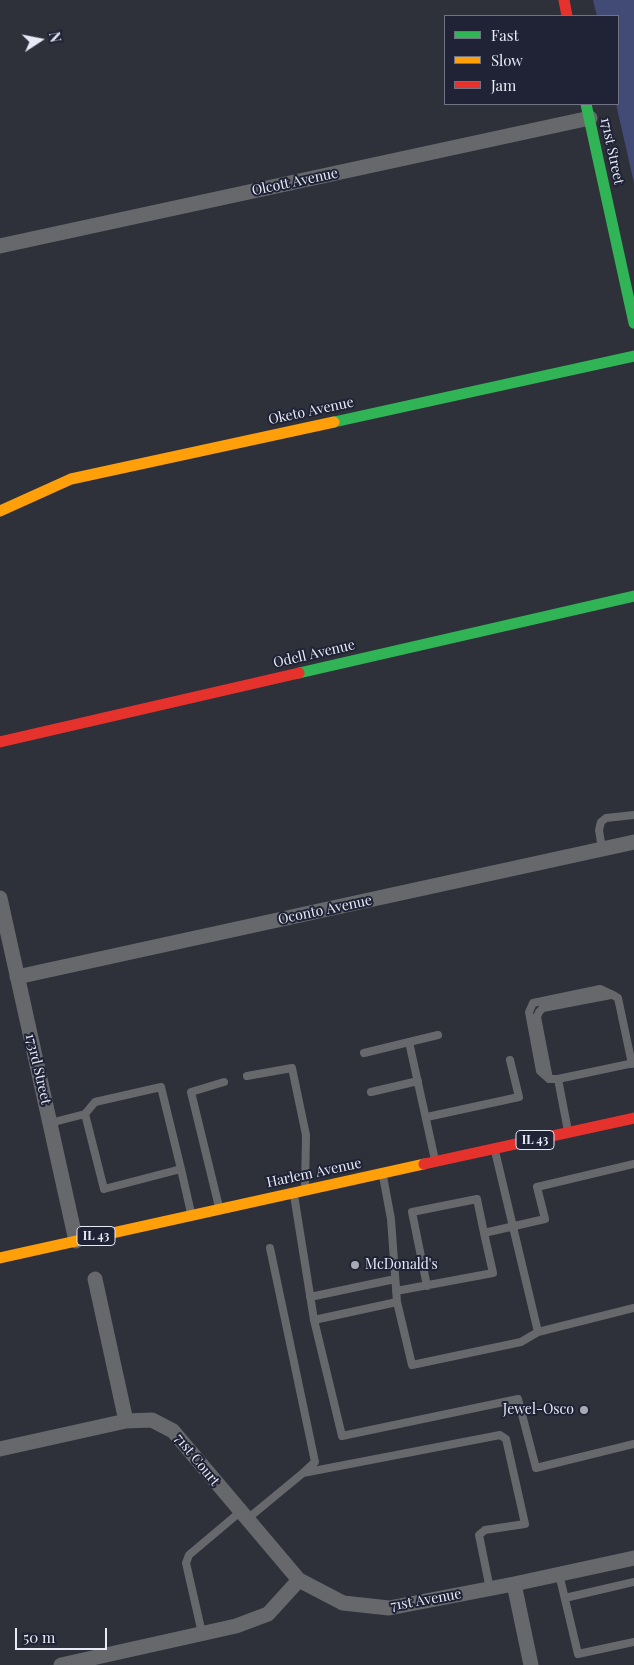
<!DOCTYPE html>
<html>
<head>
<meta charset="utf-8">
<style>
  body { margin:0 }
  #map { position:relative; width:634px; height:1665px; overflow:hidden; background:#2e303a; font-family:"Playfair Display",serif }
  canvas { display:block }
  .legend { position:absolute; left:444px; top:15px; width:175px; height:90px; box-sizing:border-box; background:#202335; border:1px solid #707383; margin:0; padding:6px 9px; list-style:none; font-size:15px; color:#e8ebf7 }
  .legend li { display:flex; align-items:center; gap:10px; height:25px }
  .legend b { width:25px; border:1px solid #707383 }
  .north { position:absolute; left:15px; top:15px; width:50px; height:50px; -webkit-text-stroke:4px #202335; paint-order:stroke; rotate:79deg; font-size:14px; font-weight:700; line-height:20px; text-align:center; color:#e8ebf7 }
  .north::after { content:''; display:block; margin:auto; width:18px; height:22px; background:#e8ebf7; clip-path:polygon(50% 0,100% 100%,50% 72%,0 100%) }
  .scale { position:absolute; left:15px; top:1628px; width:92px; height:22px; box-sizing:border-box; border:2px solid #e8ebf7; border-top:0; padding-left:6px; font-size:15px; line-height:18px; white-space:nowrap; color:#e8ebf7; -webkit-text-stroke:4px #202335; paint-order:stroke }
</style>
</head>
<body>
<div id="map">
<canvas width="634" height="1665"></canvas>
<ul class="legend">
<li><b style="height:6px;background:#30b455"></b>Fast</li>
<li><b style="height:6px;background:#ff9f0a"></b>Slow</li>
<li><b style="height:6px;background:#e5322d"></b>Jam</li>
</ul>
<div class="north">N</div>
<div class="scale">50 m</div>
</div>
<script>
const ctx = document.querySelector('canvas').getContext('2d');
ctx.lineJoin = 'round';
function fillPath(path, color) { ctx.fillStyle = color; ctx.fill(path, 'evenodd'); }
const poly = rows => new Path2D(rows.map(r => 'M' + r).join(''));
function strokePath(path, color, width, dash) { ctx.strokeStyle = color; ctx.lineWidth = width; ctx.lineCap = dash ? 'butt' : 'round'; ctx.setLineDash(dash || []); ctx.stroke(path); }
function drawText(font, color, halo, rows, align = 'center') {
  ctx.font = font + ' "Playfair Display",serif'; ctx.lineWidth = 4; ctx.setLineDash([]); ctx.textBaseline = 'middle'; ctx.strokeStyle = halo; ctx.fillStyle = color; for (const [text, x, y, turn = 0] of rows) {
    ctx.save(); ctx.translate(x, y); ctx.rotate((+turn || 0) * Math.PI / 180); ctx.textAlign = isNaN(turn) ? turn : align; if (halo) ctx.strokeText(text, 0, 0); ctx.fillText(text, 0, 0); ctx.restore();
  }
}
fillPath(poly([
  [593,0,634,0,634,183,616,104,618,16,597,16]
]), '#424a76');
strokePath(poly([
  [602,849,599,830,601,822,606,818,634,815],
  [409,1042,438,1035],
  [364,1053,409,1042,435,1160],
  [247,1076,292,1068,306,1135,305,1187],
  [549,1079,537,1017,539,1012,543,1008,611,995],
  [558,1079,549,1079,540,1071,529,1012,533,1003,600,989,613,995,618,998,632,1064],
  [371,1092,418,1081],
  [85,1114,95,1102,161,1087,181,1169],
  [427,1117,519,1097,510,1060],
  [50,1123,85,1114,104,1189,181,1169,191,1213],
  [568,1131,558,1079,634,1063],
  [495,1151,538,1332],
  [294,1195,314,1320,342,1436,518,1399,536,1468,634,1444],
  [219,1207,191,1092,224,1082],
  [270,1248,315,1462,303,1473],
  [427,1286,412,1212,477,1199,484,1233,545,1219,537,1187,634,1164],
  [396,1291,493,1273,484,1233],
  [310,1297,395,1279],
  [397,1302,412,1365,521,1342,538,1332,634,1308],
  [314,1320,397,1302,391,1219,383,1176],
  [246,1520,303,1473,500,1435,506,1439,525,1524,485,1530,479,1535,490,1589],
  [559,1574,578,1654,634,1642],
  [565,1598,634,1582],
  [202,1633,186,1563,189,1555,240,1512]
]), '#67686c', 8);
strokePath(poly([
  [0,246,590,118],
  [0,898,76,1241],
  [17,977,634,842],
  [95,1279,126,1421],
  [0,1449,126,1421,152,1420,173,1431,299,1580],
  [514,1584,531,1665],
  [61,1665,236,1626,268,1614,299,1580,343,1603,389,1608,514,1584,634,1558]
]), '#67686c', 15);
strokePath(poly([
  [586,104,634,323],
  [334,422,634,356],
  [299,673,634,596]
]), '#30b455', 11);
strokePath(poly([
  [0,511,71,479,334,422],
  [0,1258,424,1164]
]), '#ff9f0a', 11);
strokePath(poly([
  [564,0,567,16],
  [0,742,299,673],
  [424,1164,634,1118]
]), '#e5322d', 11);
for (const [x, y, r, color] of [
  [355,1265,5,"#a7aab5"],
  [584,1410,5,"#a7aab5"]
]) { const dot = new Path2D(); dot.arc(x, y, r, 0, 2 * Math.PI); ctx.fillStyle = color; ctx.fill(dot); strokePath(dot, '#202335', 2); }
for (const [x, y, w] of [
  [535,1140,38],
  [96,1236,38]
]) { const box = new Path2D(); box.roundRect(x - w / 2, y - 9.5, w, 19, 4); ctx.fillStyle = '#202335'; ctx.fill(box); strokePath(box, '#e8ebf7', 1); }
drawText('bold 12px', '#e8ebf7', null, [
  ["IL 43",535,1140],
  ["IL 43",96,1236]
]);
drawText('14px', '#e8ebf7', '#202335', [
  ["171st Street",612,151,78],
  ["Olcott Avenue",295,182,-12],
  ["Oketo Avenue",311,411,-12],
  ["Odell Avenue",314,654,-13],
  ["Oconto Avenue",325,910,-12],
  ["173rd Street",38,1069,77],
  ["Harlem Avenue",314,1173,-12],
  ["71st Court",197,1460,51],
  ["71st Avenue",426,1600,-10]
]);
drawText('14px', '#e8ebf7', '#202335', [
  ["McDonald's",365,1265],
  ["Jewel-Osco",574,1410,"right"]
], 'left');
</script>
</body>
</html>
